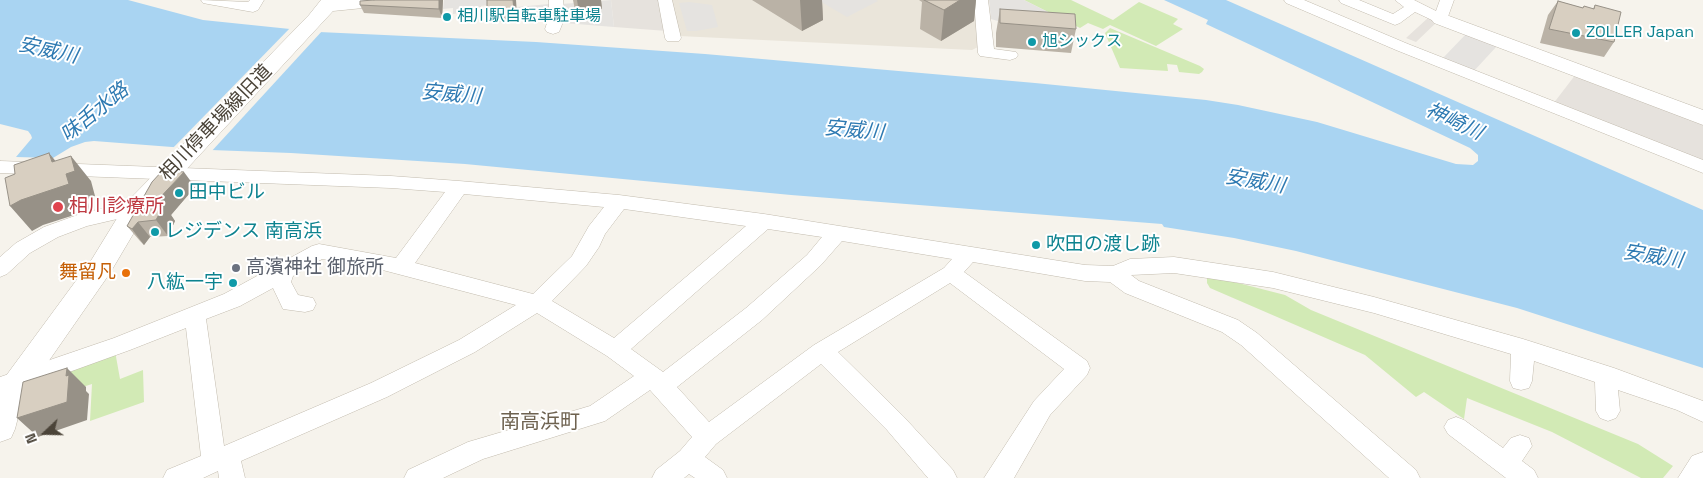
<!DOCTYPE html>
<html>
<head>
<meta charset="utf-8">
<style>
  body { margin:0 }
  #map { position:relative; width:1703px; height:478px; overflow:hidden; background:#f6f3ec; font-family:"Space Grotesk",sans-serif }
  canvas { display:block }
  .north { position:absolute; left:20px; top:408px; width:50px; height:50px; -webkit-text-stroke:4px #fff; paint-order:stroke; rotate:249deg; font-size:14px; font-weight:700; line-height:20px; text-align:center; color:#4b4439 }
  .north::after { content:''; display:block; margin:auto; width:18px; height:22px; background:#4b4439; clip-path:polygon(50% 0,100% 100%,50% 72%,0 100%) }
</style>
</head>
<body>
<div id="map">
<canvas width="1703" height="478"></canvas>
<div class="north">N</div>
</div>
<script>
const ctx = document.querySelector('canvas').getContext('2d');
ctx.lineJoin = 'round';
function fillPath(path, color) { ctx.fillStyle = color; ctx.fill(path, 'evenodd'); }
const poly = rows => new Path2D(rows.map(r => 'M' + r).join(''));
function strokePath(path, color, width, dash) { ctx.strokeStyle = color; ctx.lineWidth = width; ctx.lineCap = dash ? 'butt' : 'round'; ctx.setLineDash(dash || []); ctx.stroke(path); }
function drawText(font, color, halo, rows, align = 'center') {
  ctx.font = font + ' "Space Grotesk","Noto Sans JP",sans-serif'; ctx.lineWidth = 4; ctx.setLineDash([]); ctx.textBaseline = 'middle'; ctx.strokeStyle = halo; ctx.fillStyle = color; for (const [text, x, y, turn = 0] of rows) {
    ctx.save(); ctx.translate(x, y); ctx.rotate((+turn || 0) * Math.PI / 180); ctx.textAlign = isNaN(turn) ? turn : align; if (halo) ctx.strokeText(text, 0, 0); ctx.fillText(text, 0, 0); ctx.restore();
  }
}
fillPath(poly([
  [670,0,976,0,980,46,972,50,679,36]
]), '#eae5da');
fillPath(poly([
  [611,0,661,0,667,31,614,27],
  [1429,17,1438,21,1416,42,1406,38],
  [1576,74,1703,122,1703,164,1553,104]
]), '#e6e2dd');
fillPath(poly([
  [1024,0,1071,0,1113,20,1139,2,1178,19,1173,24,1183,29,1156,46,1110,25,1103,29,1088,23,1080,28],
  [1110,28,1200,66,1204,69,1202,72,1199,74,1179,72,1177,65,1167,64,1168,71,1120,68,1105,33],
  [1207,275,1285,295,1311,310,1638,444,1673,466,1663,478,1641,478,1552,432,1467,398,1464,419,1424,392,1416,397,1365,355,1210,288,1207,283],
  [115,351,120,379,143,370,144,402,90,421,92,384,30,404,32,388]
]), '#d2eab5');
fillPath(poly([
  [444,0,488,0,488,5,481,6,481,10,453,14,453,8,443,9],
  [611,0,614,27,564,23,567,18,563,18,562,4],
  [818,0,876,0,878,1,847,17],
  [989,0,1024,0,1066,21,1001,22,991,19],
  [689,2,712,5,718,27,696,31,687,31,679,3],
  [549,4,551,22,523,20,523,12,518,13,517,7],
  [1467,33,1498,45,1473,72,1442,59]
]), '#e5e3e0');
fillPath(poly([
  [0,0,128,0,203,20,319,32,536,42,705,54,1035,83,1206,100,1238,105,1317,122,1456,164,1473,165,1478,161,1478,155,1470,148,1206,24,1208,20,1164,0,1226,0,1703,210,1703,368,1517,308,1296,251,1234,238,1164,227,1162,224,791,195,465,164,291,153,211,150,94,141,85,142,71,147,53,158,16,157,32,138,31,135,28,131,0,124]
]), '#a9d4f2');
fillPath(poly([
  [291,27,323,30,210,153,171,150]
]), '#f6f3ec');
const minor = poly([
  [201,0,248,2,250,0,264,0,258,10,253,12,208,4,203,3,201,0],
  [549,0,563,0,565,17,559,32,553,34,547,32,545,29,549,17,549,0],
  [658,0,672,0,681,38,679,41,667,41,665,38,658,0],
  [974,0,988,0,994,49,1016,52,1018,55,1016,58,1010,60,980,56,978,53,974,0],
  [1284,0,1304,0,1408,44,1703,160,1703,173,1396,50,1286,3,1284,0],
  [1339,0,1359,0,1393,14,1404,7,1395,0,1414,0,1436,11,1440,0,1454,0,1446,22,1436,22,1415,12,1400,23,1395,25,1341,3,1339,0],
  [0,161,391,176,459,181,619,195,764,214,1085,265,1113,266,1130,259,1174,257,1273,272,1374,297,1523,339,1614,368,1703,401,1703,422,1677,410,1618,390,1620,411,1616,418,1608,421,1600,418,1596,411,1595,382,1534,361,1532,381,1529,388,1521,390,1513,388,1510,381,1511,354,1374,313,1273,288,1174,273,1131,275,1139,281,1238,320,1257,333,1416,470,1420,478,1389,478,1241,345,1222,332,1125,293,1110,282,1085,281,973,262,964,272,1087,361,1090,368,1087,375,1050,415,1014,478,984,478,1034,401,1064,369,950,283,838,352,903,416,953,470,957,478,928,478,887,430,821,364,716,444,705,457,723,470,727,478,695,478,689,474,684,478,652,478,656,470,680,451,692,437,650,390,605,421,483,459,443,478,404,478,408,470,468,442,590,406,634,376,607,356,537,313,475,352,387,397,241,461,245,478,219,478,218,471,203,478,163,478,167,470,201,456,186,328,130,350,0,397,0,377,114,338,224,294,312,246,319,244,396,258,445,192,391,188,0,173,0,161],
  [464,194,604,207,589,226,572,256,533,294,415,263,464,194],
  [624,209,746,226,614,338,552,301,586,266,599,247,605,234,624,209],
  [768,229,822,237,807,255,746,308,663,372,631,349,768,229],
  [842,241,952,259,944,268,814,345,709,422,677,387,762,320,821,265,842,241],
  [322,259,375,268,516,305,459,340,371,383,224,446,206,319,240,306,273,288,283,309,305,312,313,310,316,304,313,298,298,295,291,282,293,276,322,259],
  [136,201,143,203,146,208,143,213,87,226,58,237,30,253,7,274,0,277,0,257,16,243,44,227,83,213,136,201],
  [1456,417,1464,420,1503,448,1511,438,1520,435,1529,438,1532,446,1522,461,1534,470,1538,478,1506,478,1448,434,1444,427,1448,420,1456,417]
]);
const tertiary = poly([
  [321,0,392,0,390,4,383,6,333,11,145,214,110,273,23,398,15,429,11,438,0,442,0,384,92,259,127,202,309,15,321,0],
  [1441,13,1703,110,1703,125,1434,23,1431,19,1434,15,1441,13],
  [1703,452,1703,478,1678,478,1692,456,1703,452]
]);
strokePath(minor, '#c2bbae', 1);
strokePath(tertiary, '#c2bbae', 1);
fillPath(minor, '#fff');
fillPath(tertiary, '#fff');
fillPath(poly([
  [443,0,442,18,364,13,360,5],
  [487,0,516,0,517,22,490,21,487,9],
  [573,0,601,0,602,9,579,12,575,10],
  [752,0,822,0,823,20,802,31],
  [919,0,976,0,974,21,941,41,920,29,922,2],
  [1558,1,1583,8,1584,6,1593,9,1595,5,1614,42,1604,57,1540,43,1548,15],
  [1000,9,1076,29,1071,53,996,47,996,33],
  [195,187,171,215,175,221,168,236,150,237,144,245,140,241,127,226]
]), '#bab2a6');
fillPath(poly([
  [439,0,443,0,442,18,439,9],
  [513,0,516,0,517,22,514,11],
  [577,0,601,0,602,9,579,12],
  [800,0,822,0,823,20,802,31],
  [946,0,976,0,974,21,941,41,944,10],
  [49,153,66,174,71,156,91,181,95,196,87,199,90,210,43,225,32,231,10,206,52,162],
  [184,172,195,187,171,215,175,221,168,236,156,220,152,206],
  [138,222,150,237,144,245,132,229],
  [67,368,86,387,86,391,89,394,87,420,38,437,17,418]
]), '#979187');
const building = poly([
  [374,0,439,0,439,9,360,5,360,1,374,0],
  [487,0,513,0,514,11,487,9,487,0],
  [924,0,960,0,944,10,924,0],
  [1558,1,1583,8,1584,6,1594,9,1595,5,1621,12,1614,42,1549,29,1558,1],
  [1000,9,1075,14,1076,29,1000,23,1000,9],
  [49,153,52,162,71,156,75,171,66,174,69,184,21,200,10,206,5,178,15,174,14,165,49,153],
  [163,170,184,172,152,206,164,205,156,220,138,222,132,229,127,226,152,182,163,170],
  [67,368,66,376,69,375,67,402,17,418,23,382,67,368]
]);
fillPath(building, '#d8cfc1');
strokePath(building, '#979187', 1);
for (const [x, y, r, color] of [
  [447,17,5,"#0f9aa8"],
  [1576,33,5,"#0f9aa8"],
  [1032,42,5,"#0f9aa8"],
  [179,193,5,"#0f9aa8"],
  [58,207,6,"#e0444e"],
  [155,232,5,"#0f9aa8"],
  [1036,245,5,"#0f9aa8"],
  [236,268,5,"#6b7280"],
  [126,273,5,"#e8710a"],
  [233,283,5,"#0f9aa8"]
]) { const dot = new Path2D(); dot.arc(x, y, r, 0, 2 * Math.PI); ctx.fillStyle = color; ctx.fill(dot); strokePath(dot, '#fff', 2); }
drawText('16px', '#0d838f', '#fff', [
  ["相川駅自転車駐車場",457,17],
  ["ZOLLER Japan",1586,33],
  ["旭シックス",1042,42]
], 'left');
drawText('19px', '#4b4439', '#fff', [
  ["相川停車場線旧道",216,123,-46]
]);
drawText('19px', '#0d838f', '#fff', [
  ["田中ビル",189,193],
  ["レジデンス 南高浜",165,232],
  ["吹田の渡し跡",1046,245],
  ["八紘一宇",223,283,"right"]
], 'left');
drawText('19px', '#be3a42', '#fff', [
  ["相川診療所",69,207]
], 'left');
drawText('19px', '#5b616d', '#fff', [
  ["高濱神社 御旅所",246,268]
], 'left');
drawText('19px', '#c56008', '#fff', [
  ["舞留凡",116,273]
], 'right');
drawText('italic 20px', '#2e7ab2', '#fff', [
  ["安威川",48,51,12],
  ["安威川",451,95,5],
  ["味舌水路",95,113,-39],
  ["神崎川",1454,122,25],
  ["安威川",854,131,5],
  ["安威川",1255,182,10],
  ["安威川",1653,257,9]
]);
drawText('20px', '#6e6250', '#fff', [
  ["南高浜町",540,423]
]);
</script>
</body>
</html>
